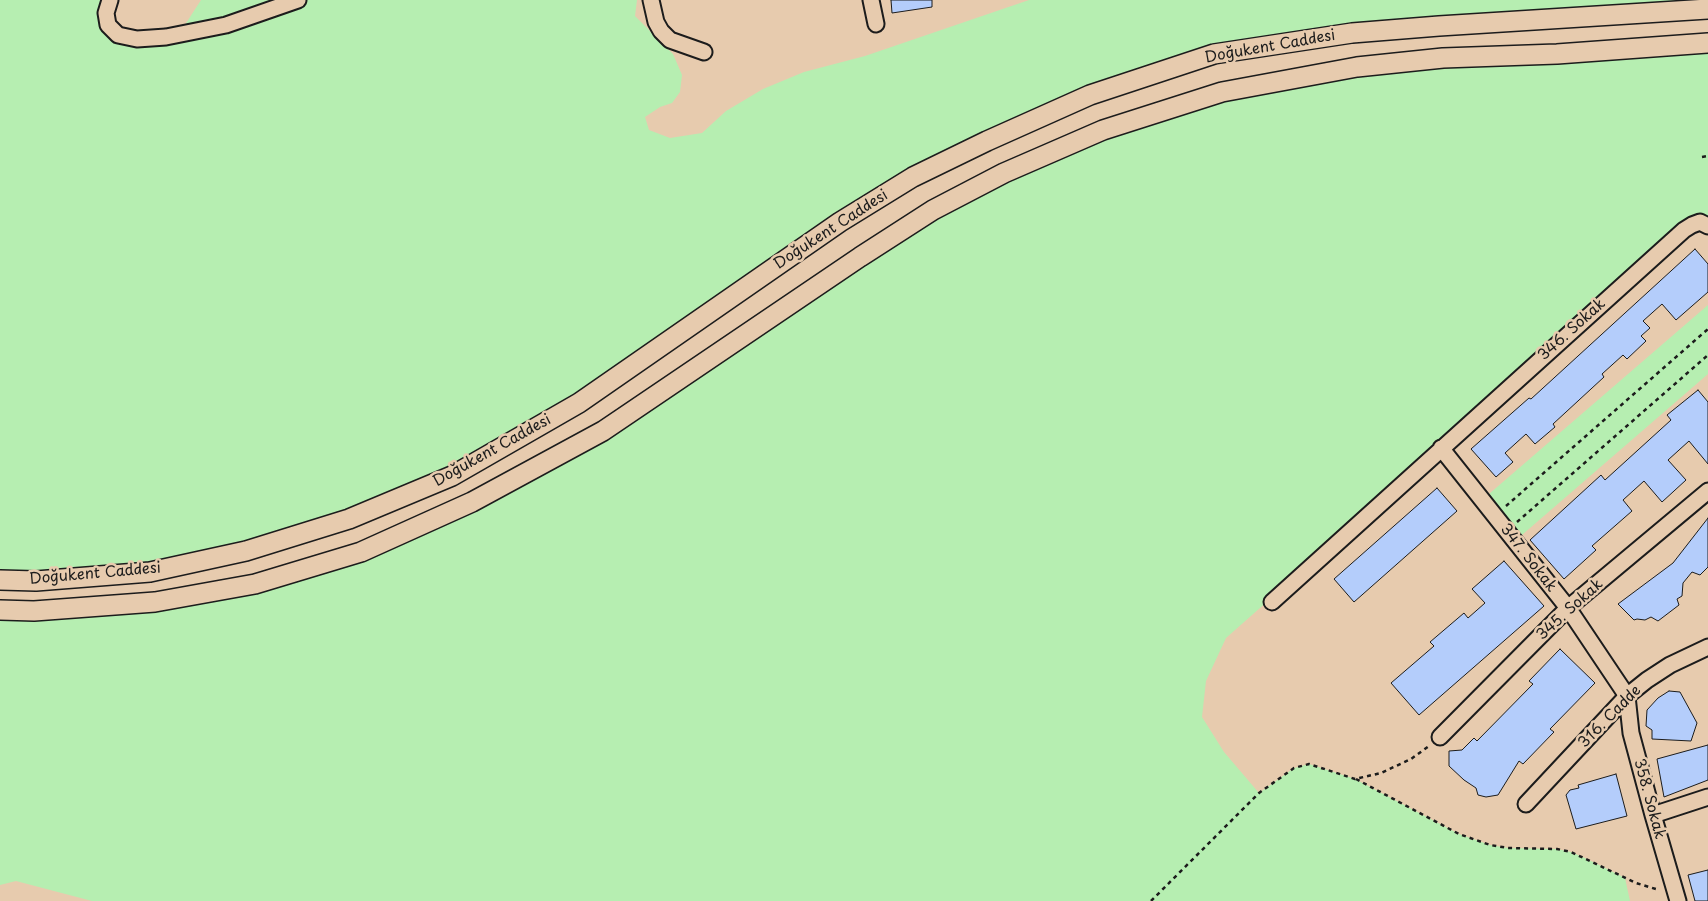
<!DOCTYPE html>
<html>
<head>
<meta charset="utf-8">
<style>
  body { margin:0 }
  canvas { display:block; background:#e7cbae }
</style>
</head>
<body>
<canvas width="1708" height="901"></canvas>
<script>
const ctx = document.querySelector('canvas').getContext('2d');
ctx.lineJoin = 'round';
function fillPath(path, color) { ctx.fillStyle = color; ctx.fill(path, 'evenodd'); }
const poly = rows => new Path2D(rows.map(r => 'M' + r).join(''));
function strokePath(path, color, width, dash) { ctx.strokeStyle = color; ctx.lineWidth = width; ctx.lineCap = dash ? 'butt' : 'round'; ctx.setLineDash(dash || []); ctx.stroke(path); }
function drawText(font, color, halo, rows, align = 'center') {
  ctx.font = font + ' "Playpen Sans",sans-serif'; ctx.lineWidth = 5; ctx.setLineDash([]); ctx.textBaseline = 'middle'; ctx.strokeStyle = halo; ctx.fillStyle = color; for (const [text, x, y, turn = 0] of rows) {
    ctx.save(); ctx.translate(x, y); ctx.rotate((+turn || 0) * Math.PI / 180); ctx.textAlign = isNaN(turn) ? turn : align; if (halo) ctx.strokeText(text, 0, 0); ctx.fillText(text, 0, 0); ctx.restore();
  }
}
fillPath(poly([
  [0,0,110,0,118,35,179,34,201,0,637,0,635,16,673,54,682,75,680,92,672,103,660,107,645,117,649,130,670,138,702,133,726,111,763,89,804,72,865,56,1029,0,1708,0,1214,54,913,177,579,403,349,519,150,572,0,580],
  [1708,43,1708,226,1700,222,1441,448,1226,638,1206,681,1202,717,1224,752,1259,793,1294,768,1309,764,1355,779,1459,834,1490,845,1508,848,1557,849,1571,852,1587,859,1625,878,1630,901,92,901,16,881,0,885,0,610,155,601,361,552,603,431,859,257,1104,130,1357,67],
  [1708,305,1708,374,1515,541,1482,500]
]), '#b6eeb1');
const building = poly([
  [891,0,932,0,932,7,892,13,891,0],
  [1695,249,1708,264,1708,292,1676,320,1662,304,1643,321,1650,328,1641,336,1646,341,1627,359,1623,355,1602,374,1604,377,1553,424,1555,427,1535,444,1526,434,1505,453,1513,462,1496,477,1471,449,1529,398,1531,399,1695,249],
  [1698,390,1708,402,1708,464,1689,441,1668,460,1686,480,1662,502,1644,481,1623,500,1632,511,1592,546,1596,550,1564,579,1530,540,1601,475,1605,480,1671,420,1667,415,1698,390],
  [1437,488,1457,511,1354,602,1334,579,1437,488],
  [1708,518,1708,567,1700,575,1692,572,1683,583,1682,596,1677,599,1679,605,1658,621,1651,617,1645,620,1637,619,1634,620,1618,604,1673,563,1708,518],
  [1504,561,1544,606,1419,715,1391,683,1434,646,1430,642,1464,613,1468,618,1485,603,1472,589,1504,561],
  [1560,649,1595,683,1550,729,1554,732,1523,764,1519,761,1498,795,1486,797,1478,795,1476,788,1464,780,1449,766,1449,751,1462,750,1474,738,1477,741,1533,684,1529,681,1560,649],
  [1669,691,1680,692,1697,723,1691,741,1652,739,1652,730,1646,726,1647,710,1658,698,1669,691],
  [1708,745,1708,780,1664,797,1657,759,1708,745],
  [1616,774,1627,816,1576,829,1566,795,1570,790,1579,788,1578,785,1616,774],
  [1708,870,1708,901,1695,901,1688,875,1708,870]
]);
fillPath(building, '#b4cdfb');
strokePath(building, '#1c1c1c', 1);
const minor = poly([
  [110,0,106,13,108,25,118,35,137,39,166,37,226,25,298,0],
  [651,0,656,22,661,31,670,40,704,52],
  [871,0,876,24],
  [1441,448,1568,608,1627,696,1631,733,1653,815,1678,901],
  [1272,602,1684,230,1692,225,1700,222,1708,226],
  [1440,737,1568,608,1708,491],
  [1526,804,1627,696,1647,680,1670,665,1708,647],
  [1653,815,1708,797]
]);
const major = poly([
  [0,580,36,581,150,572,246,551,349,519,452,476,579,403,840,222,913,177,987,141,1090,95,1214,54,1352,33,1439,26,1708,9],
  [0,610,34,611,155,602,255,584,361,552,472,502,603,431,860,257,933,210,1004,173,1103,130,1222,92,1357,67,1443,58,1557,54,1708,43]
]);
strokePath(minor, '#1c1c1c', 19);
strokePath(major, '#1c1c1c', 22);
strokePath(poly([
  [1702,157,1708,156],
  [1506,506,1708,329],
  [1517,522,1708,355],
  [1356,779,1459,834,1490,845,1508,848,1557,849,1571,852,1636,883,1659,890],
  [1151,901,1259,793,1294,768,1309,764,1355,779,1381,773,1411,759,1429,746]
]), '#1c1c1c', 2.5, [4, 4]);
strokePath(minor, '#e7cbae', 15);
strokePath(major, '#e7cbae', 19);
drawText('15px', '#1c1c1c', '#e7cbae', [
  ["Doğukent Caddesi",1270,47,-10],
  ["Doğukent Caddesi",831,230,-33],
  ["346. Sokak",1572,330,-42],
  ["Doğukent Caddesi",492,451,-29],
  ["347. Sokak",1528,558,52],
  ["Doğukent Caddesi",95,574,-5],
  ["345. Sokak",1570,610,-42],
  ["316. Cadde",1610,717,-45],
  ["358. Sokak",1649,799,75]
]);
</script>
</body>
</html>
